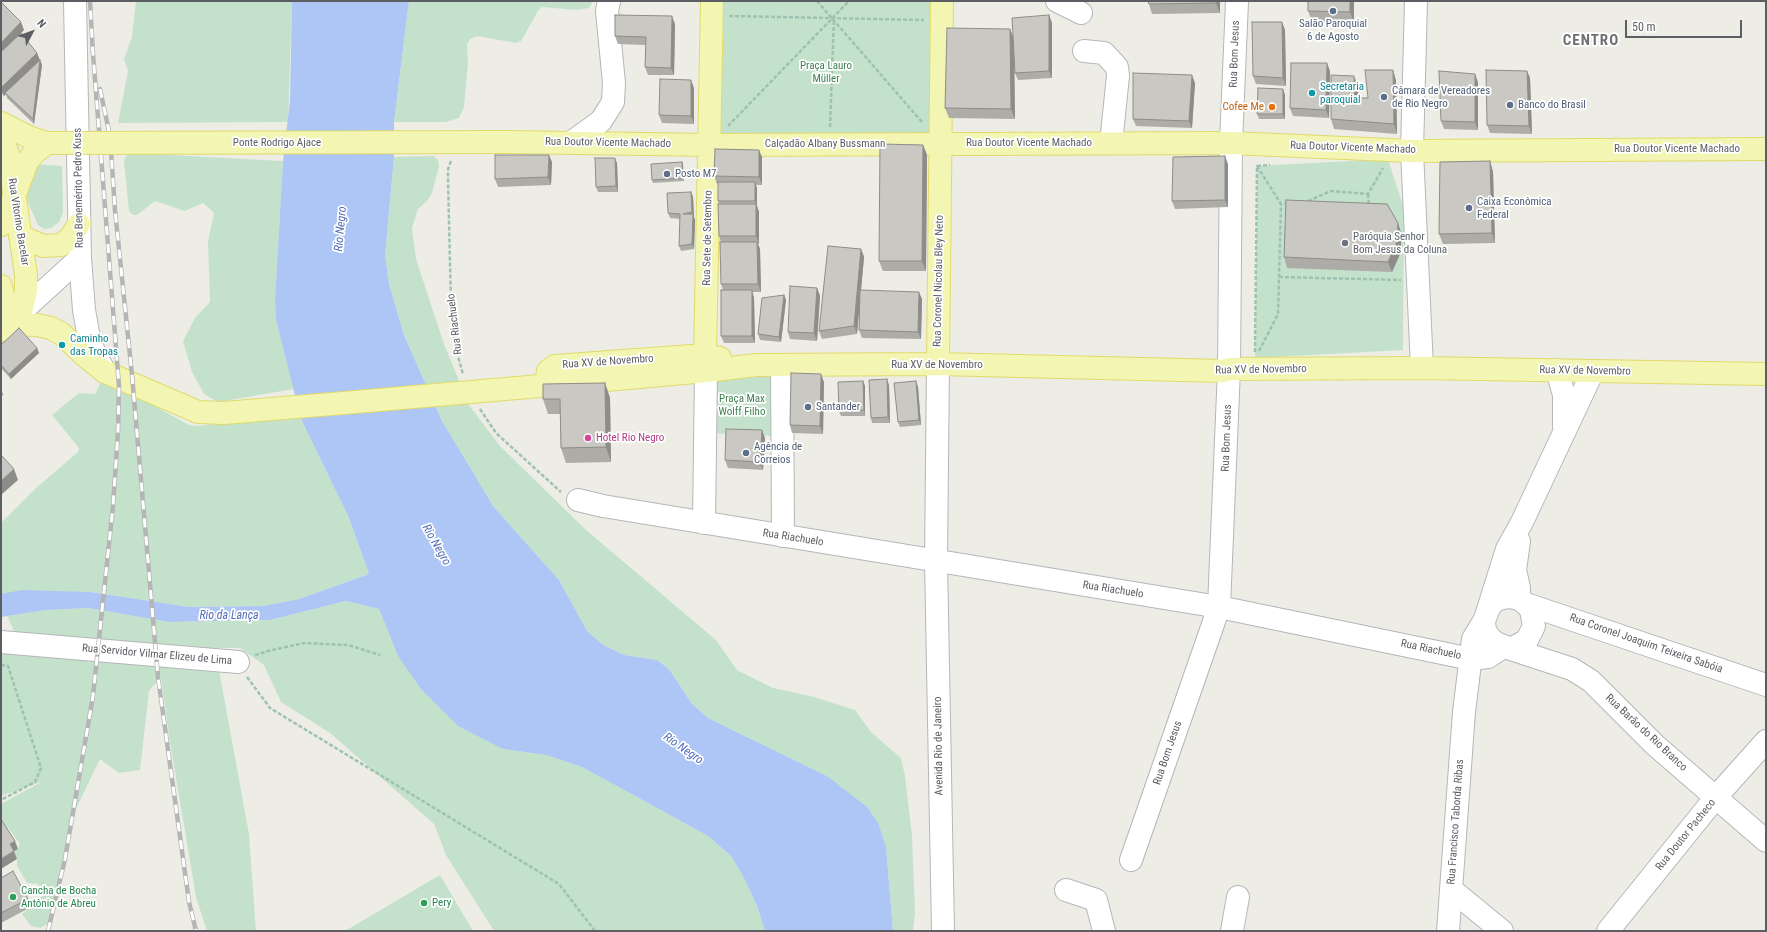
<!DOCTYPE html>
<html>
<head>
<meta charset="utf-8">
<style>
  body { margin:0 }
  #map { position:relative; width:1767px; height:932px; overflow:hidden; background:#edede5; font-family:"Roboto Condensed",sans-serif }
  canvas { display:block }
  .frame { position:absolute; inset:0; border:2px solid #5d5e64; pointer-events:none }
  .north { position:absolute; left:12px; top:12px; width:40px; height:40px; -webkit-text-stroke:3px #fff; paint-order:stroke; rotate:49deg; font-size:11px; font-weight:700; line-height:16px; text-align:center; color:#5d5e64 }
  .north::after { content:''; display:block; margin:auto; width:14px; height:18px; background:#5d5e64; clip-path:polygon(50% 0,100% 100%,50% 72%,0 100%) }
  .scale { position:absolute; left:1625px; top:20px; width:117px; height:18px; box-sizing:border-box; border:2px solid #5d5e64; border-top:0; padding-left:5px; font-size:12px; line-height:14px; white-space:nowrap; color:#5d5e64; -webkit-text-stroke:3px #fff; paint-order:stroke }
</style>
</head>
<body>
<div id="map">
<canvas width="1767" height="932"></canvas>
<div class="frame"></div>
<div class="north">N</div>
<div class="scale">50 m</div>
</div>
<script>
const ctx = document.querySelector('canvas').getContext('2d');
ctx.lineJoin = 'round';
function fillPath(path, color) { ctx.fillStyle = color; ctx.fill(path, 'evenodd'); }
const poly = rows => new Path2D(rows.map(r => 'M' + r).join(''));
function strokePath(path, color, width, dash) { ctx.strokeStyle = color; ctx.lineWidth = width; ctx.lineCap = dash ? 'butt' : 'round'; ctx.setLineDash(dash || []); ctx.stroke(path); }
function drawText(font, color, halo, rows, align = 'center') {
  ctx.font = font + ' "Roboto Condensed",sans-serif'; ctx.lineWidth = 3.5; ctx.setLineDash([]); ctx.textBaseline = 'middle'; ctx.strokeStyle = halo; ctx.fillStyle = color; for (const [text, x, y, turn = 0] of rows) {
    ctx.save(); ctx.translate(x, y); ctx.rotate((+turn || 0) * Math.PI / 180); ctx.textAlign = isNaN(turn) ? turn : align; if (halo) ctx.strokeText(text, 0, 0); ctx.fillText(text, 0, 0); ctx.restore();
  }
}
fillPath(poly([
  [136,1,292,1,288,122,118,123,128,71,124,59,132,37],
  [409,1,593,1,589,8,577,10,542,7,538,11,521,41,516,43,477,36,470,39,467,44,468,63,464,107,459,118,446,122,394,122],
  [714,1,941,1,939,141,711,144],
  [131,153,283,161,275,299,276,320,294,389,218,402,204,394,192,372,183,341,195,318,210,302,208,241,214,213,203,203,185,211,155,201,137,215,133,215,129,211,124,161,126,156],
  [433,156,438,160,439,166,432,193,428,200,418,209,412,228,416,259,444,344,469,405,500,446,586,530,716,640,737,670,773,688,814,697,855,710,871,732,901,758,905,776,912,835,915,912,913,931,893,931,886,847,827,776,708,718,692,704,669,669,657,660,624,655,603,645,587,631,559,580,493,506,467,465,442,421,404,335,389,284,385,255,394,157],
  [1388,159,1404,209,1403,350,1255,358,1257,166],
  [34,164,62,166,63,212,59,222,51,228,44,229,38,225,28,203,26,188],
  [713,376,775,376,774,436,711,433],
  [103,378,189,425,199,426,270,415,301,419,349,518,369,574,299,599,263,606,190,607,90,592,1,594,1,523,36,488,78,452,79,448,52,415,79,393,95,394],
  [346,601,379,609,398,656,503,749,546,755,582,767,708,836,731,856,743,876,757,906,765,931,494,931,446,855,434,824,330,733,281,702,264,665,240,648,215,648,249,834,256,931,207,931,196,897,169,736,161,677,149,691,140,770,119,773,100,759,73,815,51,922,40,928,31,926,22,914,45,894,38,884,27,883,17,866,17,859,13,852,18,849,20,844,8,828,1,832,1,804,43,781,1,796,1,648,20,644,7,616,46,610,88,608,169,622,270,620],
  [440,875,473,931,345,931]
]), '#c4e2cb');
fillPath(poly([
  [292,1,409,1,394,122,394,157,385,255,389,284,404,335,442,421,493,506,559,580,587,631,603,645,624,655,657,660,669,669,692,704,708,718,827,776,867,807,878,823,886,847,893,931,765,931,757,906,743,876,731,856,708,836,582,767,546,755,503,749,458,726,421,689,398,656,379,609,346,601,270,620,169,622,88,608,46,610,1,617,1,594,22,590,90,592,190,607,263,606,299,599,369,574,349,518,301,419,276,320,275,299,283,161,290,100]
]), '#adc6f5');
const minor = poly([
  [75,1,80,258,84,310,89,338,95,354,105,372],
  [1057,1,1081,13],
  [1416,1,1412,151,1422,368],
  [1084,51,1104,53,1117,67,1118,76,1111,143],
  [572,142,601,121,613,102,614,83,607,11,609,1],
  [21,312,80,258],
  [938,364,936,561,943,931],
  [782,365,783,536],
  [1557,370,1564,395,1564,426],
  [578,500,603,506,1219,607,1471,659,1488,657,1503,647],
  [704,523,706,371],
  [1510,597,1519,599,1526,604,1531,610,1534,626,1527,640,1511,649,1496,643,1490,638,1485,631,1484,621,1489,608,1494,601,1502,598,1510,597],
  [1519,599,1519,588,1515,570,1519,541],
  [1526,604,1766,685],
  [1486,616,1507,549,1522,522,1593,371],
  [1,642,238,662],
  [1511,649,1572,669,1591,681,1655,745,1766,841],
  [1131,860,1219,607,1229,369,1231,143,1237,1],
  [1066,890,1096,900,1104,931],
  [1452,890,1502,931],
  [1232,931,1238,897],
  [1448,931,1464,712,1473,639,1484,621],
  [1608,931,1716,797,1766,741]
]);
const major = poly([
  [1,123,31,138,47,143,55,143],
  [1,134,9,157,26,275,26,291,21,312,2,330],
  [506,142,715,145,1231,143,1412,151,1766,149],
  [1,225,14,197,27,162,34,153,47,143],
  [20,236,43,246,61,245,71,237,79,224],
  [1,286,9,324],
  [9,324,37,325,51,328,62,334,85,356,105,372,198,412,224,413,367,401],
  [705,355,712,1],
  [938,364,942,1],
  [546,385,548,371,555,366,705,355,720,358],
  [517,388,706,371,756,365,938,364,1223,371,1229,369,1422,368,1766,374]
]);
strokePath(minor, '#b5b6ba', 24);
strokePath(major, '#e1da6a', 24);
strokePath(poly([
  [817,1,922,122],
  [729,16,924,20],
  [728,126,849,1],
  [830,127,834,19],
  [451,161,448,169,448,178,451,307,455,346,463,374],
  [1257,166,1281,204,1289,203],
  [1368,194,1369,206],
  [1308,201,1331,191,1368,194,1383,168],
  [1279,277,1401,280],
  [1259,351,1278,314,1281,204],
  [1255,352,1257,166,1270,165],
  [480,409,496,433,561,492],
  [255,655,268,651,304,643,348,645,380,655],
  [1,665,8,666,41,768,35,782,1,800],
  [247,677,270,708,559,884,595,931]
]), '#9ec2b1', 2.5, [4, 2]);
strokePath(minor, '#fff', 22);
strokePath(major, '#f2f6b2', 22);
const rail = poly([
  [100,89,110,136,115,210,132,375,158,677,189,902,196,931],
  [48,931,65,859,93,696,113,506,118,432,119,386,93,54,90,1]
]);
strokePath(rail, '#b5b5b6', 4.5);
strokePath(rail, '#fff', 3, [9]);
const majorBridge = poly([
  [55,143,506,142],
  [367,401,517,388]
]);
strokePath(majorBridge, '#e1da6a', 24, []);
strokePath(majorBridge, '#f2f6b2', 22);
fillPath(poly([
  [1220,1,1220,13,1152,14,1149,4],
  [1308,1,1354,1,1354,22,1312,21,1308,11],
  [1,2,24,30,11,43,37,53,42,65,34,124,7,98,6,94,4,96,1,92],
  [1049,15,1052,23,1052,78,1018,80,1015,73,1014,55,1015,119,949,118,945,108,1010,29,1013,36],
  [1282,22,1285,30,1286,86,1256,84,1253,76],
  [675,24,674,75,648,75,645,67,646,45,618,44,615,36],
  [1393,70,1396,81,1397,134,1334,129,1331,119,1358,86,1358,98,1368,98],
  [1330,71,1329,118,1293,116,1290,108],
  [1527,71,1530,78,1532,134,1490,133,1487,125],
  [1478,82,1478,130,1444,129,1441,121],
  [1195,83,1192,128,1136,126,1133,119],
  [694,88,694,124,662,123,659,115],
  [1283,89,1285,95,1285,119,1259,119,1257,114],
  [923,145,927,155,926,271,883,271,879,261],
  [762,157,762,185,756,185,757,188,757,206,759,212,759,244,758,244,760,249,761,292,752,292,754,298,755,343,724,343,721,336,723,290,721,284,721,242,719,236,719,204,718,201,718,184,717,184,714,176],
  [1490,161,1493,172,1495,243,1443,244,1439,234],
  [552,162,551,185,498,187,495,179],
  [682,162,683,165,684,181,653,183,652,180],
  [617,163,618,192,598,192,596,187],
  [1228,164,1228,207,1175,209,1172,201],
  [691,192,693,197,694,217,695,220,694,249,681,251,679,246,680,219,670,218,668,213],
  [1398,223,1401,233,1401,252,1392,272,1287,268,1284,257],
  [861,249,864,257,861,290,922,299,921,339,862,338,859,330,859,307,857,334,822,339,819,331],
  [817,288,820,296,817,341,790,339,788,332],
  [784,295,786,300,781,342,760,340,758,334],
  [1,345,37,348,39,353,11,379,1,368],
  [863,381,865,386,865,416,841,416,839,411],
  [916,381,918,387,921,425,900,427,898,422],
  [824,382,823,434,792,433,790,425],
  [605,383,610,398,611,462,566,463,561,448,560,414,548,414,543,399],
  [889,385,890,423,872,423,871,418],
  [765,438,763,470,728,468,725,460],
  [1,878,28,899,31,907,1,923]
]), '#adaca7');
fillPath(poly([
  [1216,1,1220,1,1220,13,1216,3],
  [1350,1,1354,1,1354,22,1350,12],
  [1049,15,1052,23,1052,78,1049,71],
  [672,16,675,24,674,75,671,68],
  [21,22,24,30,1,53,1,43],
  [1282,22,1285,30,1286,86,1283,78],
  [1010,29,1014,39,1015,119,1011,109],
  [37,53,40,61,4,96,1,88],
  [40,60,42,65,34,124,33,119],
  [1327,63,1330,71,1329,118,1326,110],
  [1393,70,1396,81,1397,134,1394,124],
  [1527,71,1530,78,1532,134,1529,126],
  [1475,74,1478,82,1478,130,1475,122],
  [1192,75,1195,83,1192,128,1189,121],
  [1354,76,1358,86,1359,108,1355,98],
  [691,80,694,88,694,124,691,116],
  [1283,89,1285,95,1285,119,1283,114],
  [923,145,927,155,926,271,922,261],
  [759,150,762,157,762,185,759,177],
  [549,155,552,162,551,185,548,177],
  [1225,156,1228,164,1228,207,1225,200],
  [615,158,617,163,618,192,616,186],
  [1490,161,1493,172,1495,243,1492,233],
  [682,162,683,165,684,181,683,178],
  [755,182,757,188,757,206,759,212,759,244,756,236,756,204,755,201],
  [691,192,693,197,694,217,695,220,694,249,692,244,693,215,692,212],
  [1398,223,1401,233,1401,252,1392,272,1388,262],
  [757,242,760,249,761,292,758,284],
  [861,249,864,257,857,334,854,326],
  [817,288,820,296,817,341,814,333],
  [752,290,754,298,755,343,752,336],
  [919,292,922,299,921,339,918,332],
  [784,295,786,300,781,342,779,337],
  [37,348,39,353,11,379,9,374],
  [821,374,824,382,823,434,820,426],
  [887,379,889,385,890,423,888,417],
  [863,381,865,386,865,416,864,410],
  [916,381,918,387,921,425,919,420],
  [605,383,610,398,611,462,606,447],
  [1,388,3,395,1,397],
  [762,430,765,438,763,470,760,462],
  [14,469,18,480,1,495,1,481],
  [15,841,18,849,13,852,10,844],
  [14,851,17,859,1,869,1,859]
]), '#8d8c88');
const building = poly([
  [1148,1,1216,1,1216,3,1149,4,1148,1],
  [1308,1,1350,1,1350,12,1308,11,1308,1],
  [1,2,21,22,1,43,1,2],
  [615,15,672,16,671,68,645,67,646,37,615,36,615,15],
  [1049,15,1049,71,1015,73,1012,18,1049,15],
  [1252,22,1282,22,1283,78,1253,76,1252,22],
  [947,28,1010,29,1011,109,945,108,947,28],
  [21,33,37,53,1,88,1,52,21,33],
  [40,60,33,119,5,93,40,60],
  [1291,63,1327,63,1326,110,1290,108,1291,63],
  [1365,70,1393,70,1394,124,1331,119,1331,75,1354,76,1355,98,1368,98,1365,70],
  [1486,70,1527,71,1529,126,1487,125,1486,70],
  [1439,71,1475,74,1475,122,1441,121,1439,71],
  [1133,73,1192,75,1189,121,1133,119,1133,73],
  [660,79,691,80,691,116,659,115,660,79],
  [1258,88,1283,89,1283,114,1257,114,1258,88],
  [880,144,923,145,922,261,879,261,880,144],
  [715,149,759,150,759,177,714,176,715,149],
  [495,155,549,155,548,177,495,179,495,155],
  [1225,156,1225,200,1172,201,1173,157,1225,156],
  [595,158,615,158,616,186,596,187,595,158],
  [1490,161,1492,233,1439,234,1440,162,1490,161],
  [682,162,683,178,652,180,651,164,682,162],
  [718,182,755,182,755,201,718,201,718,182],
  [691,192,692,212,683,214,693,214,692,244,679,246,680,214,668,213,667,193,691,192],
  [1286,200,1387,204,1398,223,1397,242,1388,262,1284,257,1286,200],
  [718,204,756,204,756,236,719,236,718,204],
  [720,242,757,242,758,284,721,284,720,242],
  [828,246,861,249,854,326,819,331,828,246],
  [790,286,817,288,814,333,788,332,790,286],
  [721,290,752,290,752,336,721,336,721,290],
  [860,290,919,292,918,332,859,330,860,290],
  [784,295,779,337,758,334,762,298,784,295],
  [19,328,37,348,9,374,1,365,1,345,19,328],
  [791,373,821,374,820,426,790,425,791,373],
  [887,379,888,417,871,418,869,380,887,379],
  [863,381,864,410,839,411,838,382,863,381],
  [916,381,919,420,898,422,894,383,916,381],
  [605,383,606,447,561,448,560,399,543,399,543,384,605,383],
  [726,429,762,430,760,462,725,460,726,429],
  [1,455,14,469,1,481,1,455],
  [2,821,15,841,10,844,14,851,1,859,1,822,2,821],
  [13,871,28,899,1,913,1,878,13,871]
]);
fillPath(building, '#c9c8c2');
strokePath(building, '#8d8c88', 1);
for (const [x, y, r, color] of [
  [1333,11,4,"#5c6f8a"],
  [1312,93,4,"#0f9aa8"],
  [1384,97,4,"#5c6f8a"],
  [1510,105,4,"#5c6f8a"],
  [1272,107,4,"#e8710a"],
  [667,174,4,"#5c6f8a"],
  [1469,208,4,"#5c6f8a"],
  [1345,243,4,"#6b7280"],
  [62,345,4,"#0f9aa8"],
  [808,407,4,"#5c6f8a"],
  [588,438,4,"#d1479c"],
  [746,453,4,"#5c6f8a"],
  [13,897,4,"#2e9e5b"],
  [424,903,4,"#2e9e5b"]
]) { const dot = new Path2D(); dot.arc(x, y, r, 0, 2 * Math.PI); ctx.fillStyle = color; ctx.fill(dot); strokePath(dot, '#fff', 1.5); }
drawText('11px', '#4e5e75', '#fff', [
  ["Salão Paroquial",1333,24,"center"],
  ["6 de Agosto",1333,37,"center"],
  ["Câmara de Vereadores",1392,91],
  ["de Rio Negro",1392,104],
  ["Banco do Brasil",1518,105],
  ["Posto M7",675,174],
  ["Caixa Econômica",1477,202],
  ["Federal",1477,215],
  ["Santander",816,407],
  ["Agência de",754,447],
  ["Correios",754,460]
], 'left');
drawText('11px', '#5d5e64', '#fff', [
  ["Rua Bom Jesus",1235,54,-88],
  ["Ponte Rodrigo Ajace",277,143],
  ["Rua Doutor Vicente Machado",608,143,1],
  ["Rua Doutor Vicente Machado",1029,143],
  ["Calçadão Albany Bussmann",825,144],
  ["Rua Doutor Vicente Machado",1353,148,2],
  ["Rua Doutor Vicente Machado",1677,149],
  ["Rua Benemérito Pedro Kuss",79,188,-91],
  ["Rua Vitorino Bacelar",18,222,81],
  ["Rua Sete de Setembro",708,238,-89],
  ["Rua Coronel Nicolau Bley Neto",939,281,-89],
  ["Rua Riachuelo",455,324,-97],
  ["Rua XV de Novembro",608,362,-4],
  ["Rua XV de Novembro",937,365],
  ["Rua XV de Novembro",1261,370,-1],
  ["Rua XV de Novembro",1585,371,1],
  ["Rua Bom Jesus",1227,438,-88],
  ["Rua Riachuelo",793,538,9],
  ["Rua Riachuelo",1113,590,9],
  ["Rua Coronel Joaquim Teixeira Sabóia",1646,644,19],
  ["Rua Riachuelo",1431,650,12],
  ["Rua Servidor Vilmar Elizeu de Lima",157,655,5],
  ["Rua Barão do Rio Branco",1646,733,43],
  ["Avenida Rio de Janeiro",939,746,-91],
  ["Rua Bom Jesus",1168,753,-71],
  ["Rua Francisco Taborda Ribas",1456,822,-86],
  ["Rua Doutor Pacheco",1686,835,-51]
]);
drawText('11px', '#3f8050', '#fff', [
  ["Praça Lauro",826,66],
  ["Müller",826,79],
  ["Praça Max",742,399],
  ["Wolff Filho",742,412]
]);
drawText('11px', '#0d838f', '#fff', [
  ["Secretaria",1320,87],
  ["paroquial",1320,100],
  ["Caminho",70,339],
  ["das Tropas",70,352]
], 'left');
drawText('11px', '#c56008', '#fff', [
  ["Cofee Me",1264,107]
], 'right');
drawText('11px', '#5b616d', '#fff', [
  ["Paróquia Senhor",1353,237],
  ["Bom Jesus da Coluna",1353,250]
], 'left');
drawText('11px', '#b23c85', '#fff', [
  ["Hotel Rio Negro",596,438]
], 'left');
drawText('11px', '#27864d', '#fff', [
  ["Cancha de Bocha",21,891],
  ["Antônio de Abreu",21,904],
  ["Pery",432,903]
], 'left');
drawText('italic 12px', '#536db6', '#fff', [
  ["Rio Negro",341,229,-85],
  ["Rio Negro",436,545,60],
  ["Rio da Lança",229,616],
  ["Rio Negro",683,749,35]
]);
ctx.letterSpacing = '1px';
drawText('bold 15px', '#6e7076', '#fff', [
  ["CENTRO",1591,41]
]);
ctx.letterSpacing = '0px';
</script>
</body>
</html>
